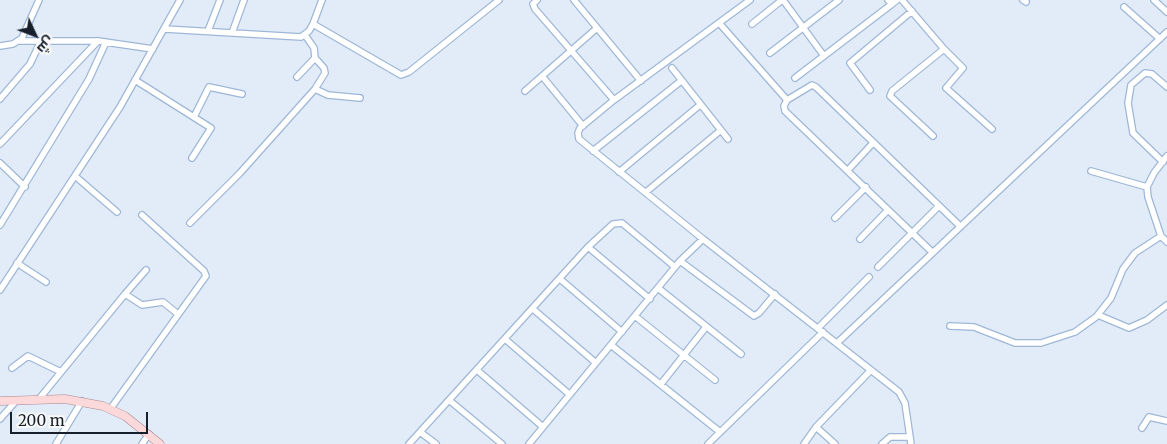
<!DOCTYPE html>
<html>
<head>
<meta charset="utf-8">
<style>
  body { margin:0 }
  #map { position:relative; width:1167px; height:444px; overflow:hidden; background:#e2ecf9; font-family:Merriweather,Cairo,serif }
  canvas { display:block }
  .north { position:absolute; left:10px; top:10px; width:50px; height:50px; -webkit-text-stroke:4px #f8f8f8; paint-order:stroke; rotate:133deg; font-size:14px; font-weight:700; line-height:20px; text-align:center; color:#161f2b }
  .north::after { content:''; display:block; margin:auto; width:18px; height:22px; background:#161f2b; clip-path:polygon(50% 0,100% 100%,50% 72%,0 100%) }
  .scale { position:absolute; left:10px; top:412px; width:138px; height:22px; box-sizing:border-box; border:2px solid #161f2b; border-top:0; padding-left:6px; font-size:15px; line-height:18px; white-space:nowrap; color:#161f2b; -webkit-text-stroke:4px #f8f8f8; paint-order:stroke }
</style>
</head>
<body>
<div id="map">
<canvas width="1167" height="444"></canvas>
<div class="north">ش</div>
<div class="scale">200 m</div>
</div>
<script>
const ctx = document.querySelector('canvas').getContext('2d');
ctx.lineJoin = 'round';
const poly = rows => new Path2D(rows.map(r => 'M' + r).join(''));
function strokePath(path, color, width, dash) { ctx.strokeStyle = color; ctx.lineWidth = width; ctx.lineCap = dash ? 'butt' : 'round'; ctx.setLineDash(dash || []); ctx.stroke(path); }
const minor = poly([
  [537,0,533,4,535,9,614,100],
  [574,0,641,81],
  [783,0,824,56],
  [888,0,892,4,897,0],
  [902,0,944,49,892,91,890,96,933,136],
  [1023,0,1026,2],
  [1154,0,1167,12],
  [1124,7,1160,39],
  [313,24,401,75,409,72,499,0],
  [720,24,787,100,784,106,785,111,932,252],
  [752,24,782,0],
  [165,29,301,37,309,31,313,24,322,0],
  [208,31,220,0],
  [232,33,244,0],
  [18,41,98,41,153,49],
  [0,46,13,44,22,38,39,0],
  [944,49,963,68,946,88,992,129],
  [770,53,839,0],
  [672,68,728,139],
  [542,76,583,126],
  [297,77,315,58,314,48,305,35],
  [795,78,892,4],
  [135,80,211,128,192,158],
  [315,89,328,95,360,98],
  [870,90,850,63,912,11],
  [525,91,597,28],
  [0,99,30,64,40,43],
  [787,100,812,85,816,87,960,226],
  [194,117,209,87,242,94],
  [0,144,98,41],
  [593,151,681,81],
  [1167,156,1154,173,1147,187,1148,197,1161,236,1167,242],
  [1163,162,1133,133,1128,103,1131,85,1145,73,1152,74,1167,87],
  [0,163,25,187],
  [848,170,873,143],
  [1091,171,1147,187],
  [619,172,700,105],
  [75,176,117,212],
  [646,192,721,130],
  [835,218,866,187],
  [190,223,240,173,315,89,325,73,324,68,315,58],
  [0,225,89,79,106,42],
  [703,239,579,139,578,133,580,128,614,100,750,0],
  [860,239,888,210],
  [588,247,650,299],
  [680,261,754,316,759,313,775,294],
  [17,263,46,282],
  [878,267,939,206],
  [560,279,622,332],
  [658,288,741,354],
  [0,290,120,107,180,0],
  [125,294,146,270],
  [533,309,596,363],
  [1098,315,1129,328,1147,320,1167,305],
  [635,316,715,380],
  [950,326,974,327,1015,343,1041,343,1075,332,1096,317,1104,307,1111,298,1123,269,1135,253,1161,236],
  [818,328,869,277],
  [505,339,569,394],
  [837,343,1167,32],
  [611,345,720,432],
  [12,368,28,356,61,372],
  [477,370,543,427],
  [661,384,706,327],
  [39,399,125,294,142,305,163,302,178,314],
  [449,400,502,444],
  [111,408,206,276,204,271,142,215],
  [0,419,16,401],
  [816,427,835,444],
  [1142,428,1149,417,1167,421],
  [420,432,436,444],
  [56,444,82,401],
  [142,444,149,434],
  [409,444,588,247,613,224,622,223,675,267],
  [529,444,680,261,703,239,899,392,905,403,911,444],
  [708,444,823,332],
  [804,444,816,427,871,370],
  [882,444,890,437,910,437]
]);
const major = poly([
  [0,401,65,399,103,406,125,416,160,444]
]);
strokePath(minor, '#9fb7d7', 8);
strokePath(major, '#a9888e', 9);
strokePath(minor, '#fff', 5.5);
strokePath(major, '#fbd9db', 8);
</script>
</body>
</html>
